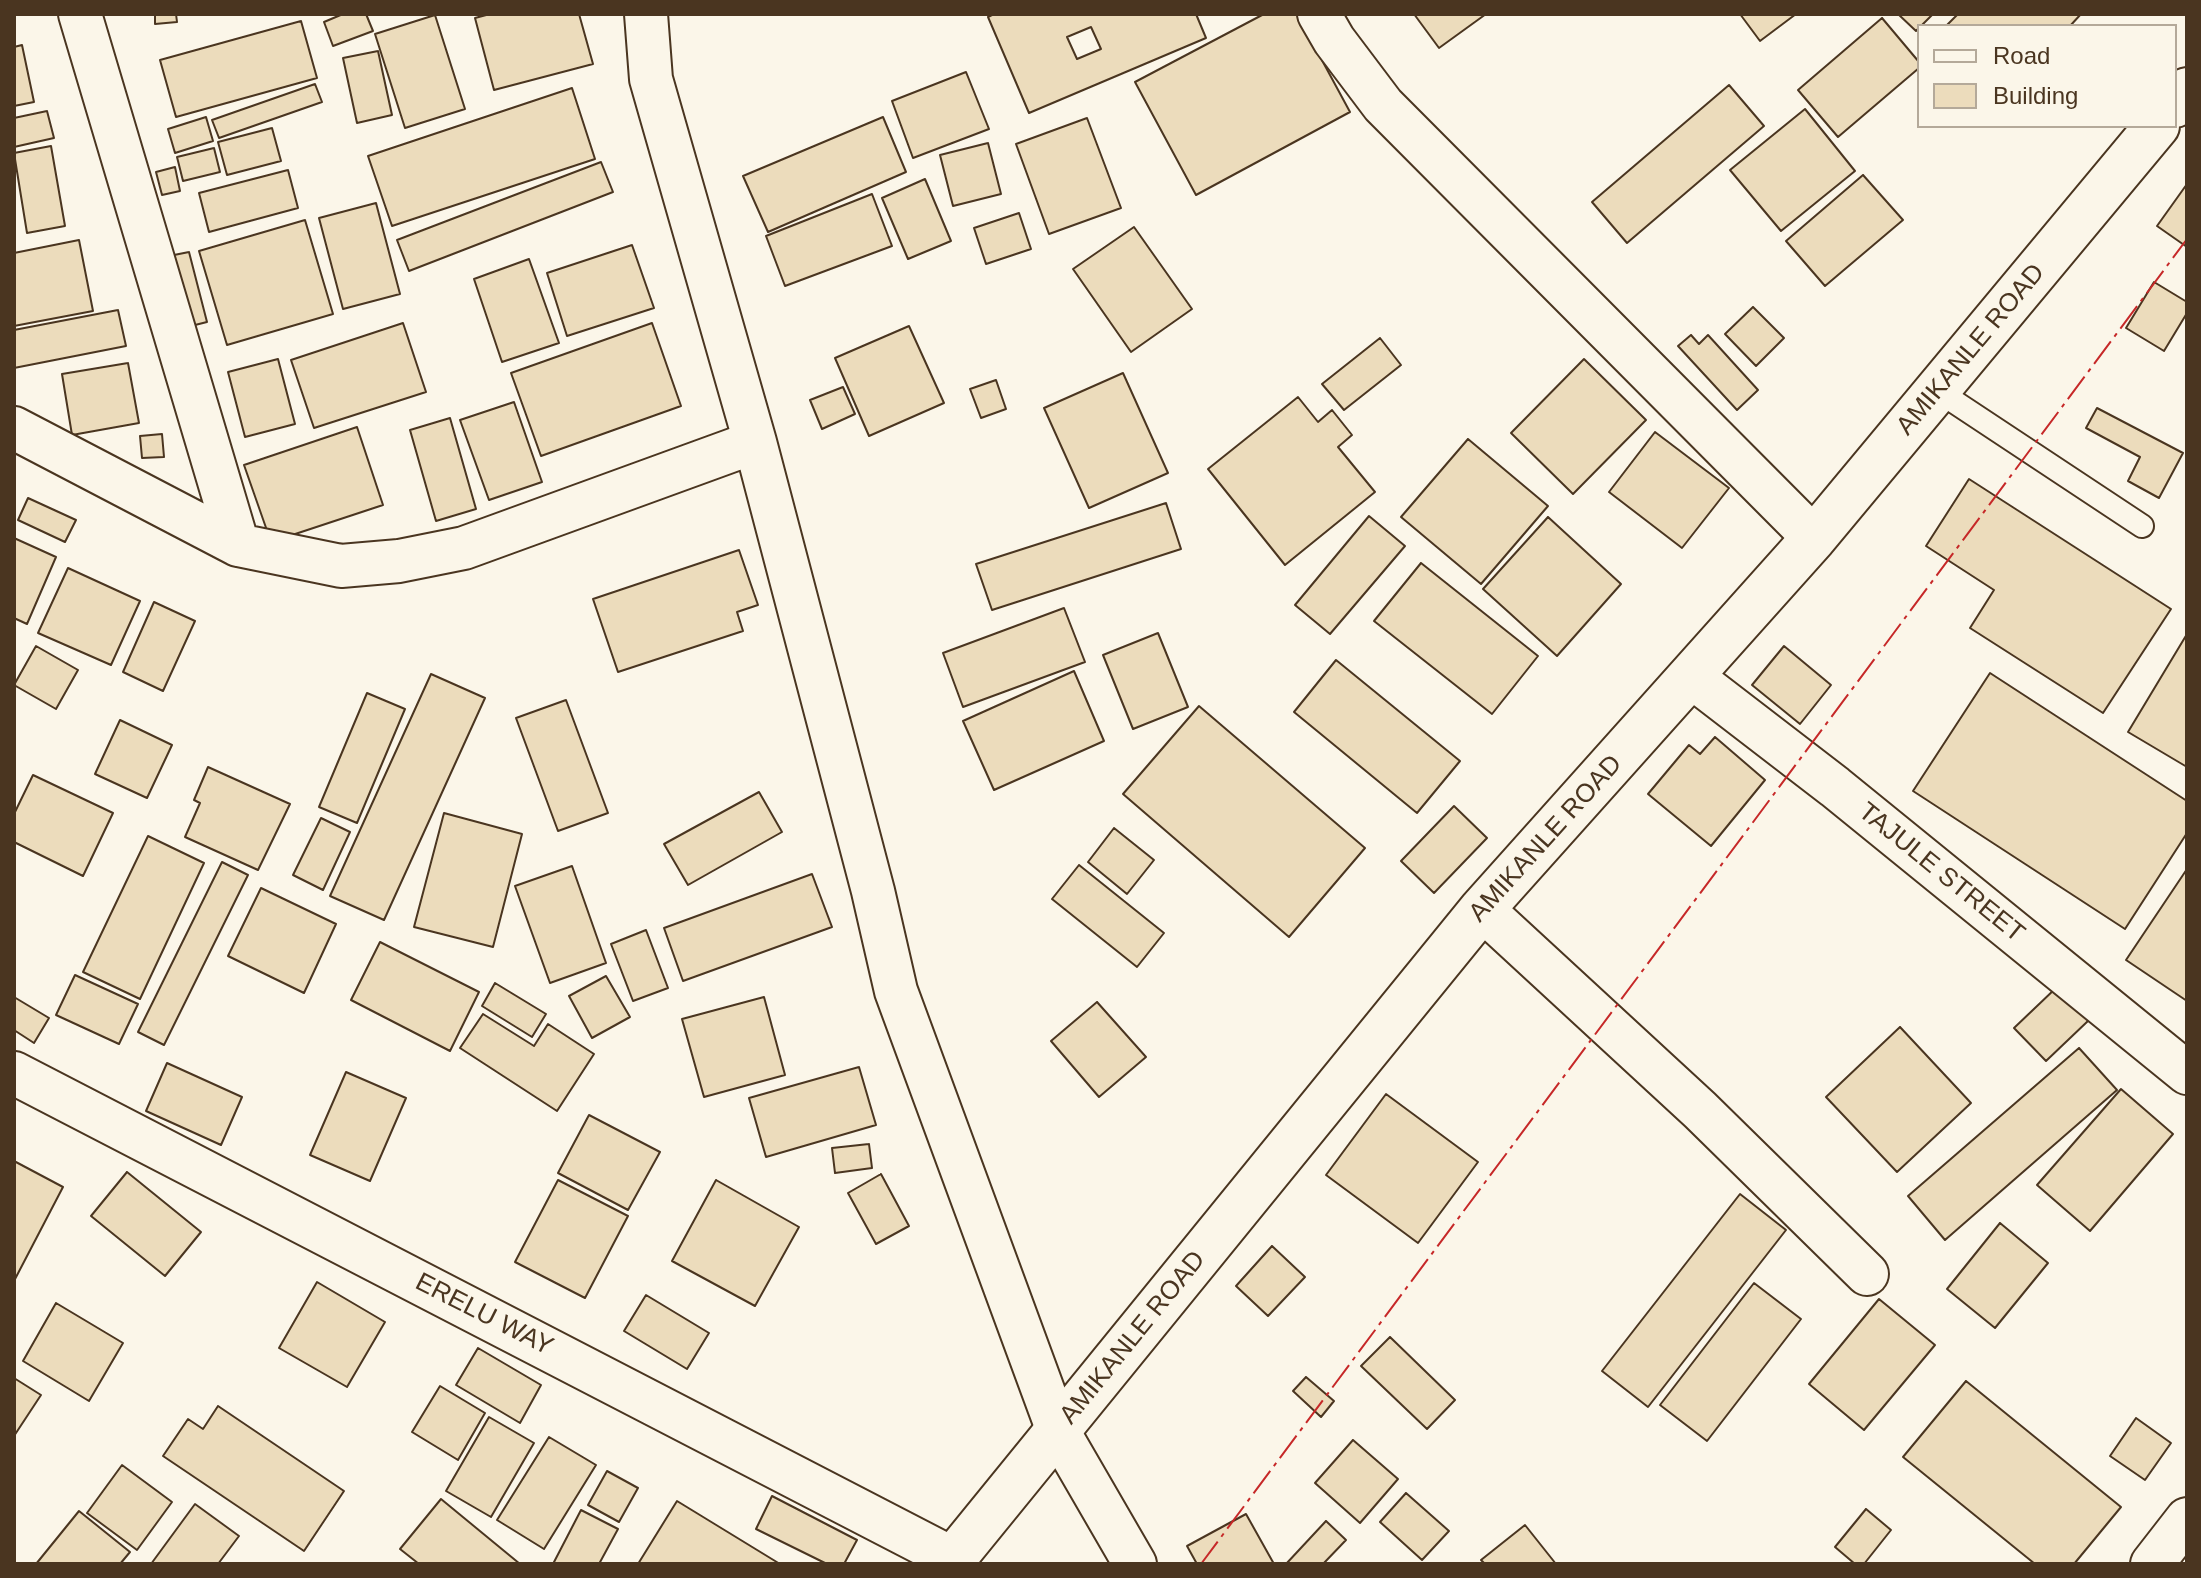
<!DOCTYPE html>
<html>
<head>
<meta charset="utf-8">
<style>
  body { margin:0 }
  #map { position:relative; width:2201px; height:1578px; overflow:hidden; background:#fbf6e9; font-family:Helvetica,sans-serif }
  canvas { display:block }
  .frame { position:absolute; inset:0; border:16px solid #4a3520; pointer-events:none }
  .legend { position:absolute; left:1917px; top:24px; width:260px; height:104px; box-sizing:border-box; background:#fbf6e9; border:2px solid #b4a999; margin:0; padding:10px 14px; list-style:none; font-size:24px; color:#4a3520 }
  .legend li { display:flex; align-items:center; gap:16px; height:40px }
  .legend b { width:40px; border:2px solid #b4a999 }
</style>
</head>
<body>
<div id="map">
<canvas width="2201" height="1578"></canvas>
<div class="frame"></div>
<ul class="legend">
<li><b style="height:10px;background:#fbf6e9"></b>Road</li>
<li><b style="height:22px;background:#ecdcbc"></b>Building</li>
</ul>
</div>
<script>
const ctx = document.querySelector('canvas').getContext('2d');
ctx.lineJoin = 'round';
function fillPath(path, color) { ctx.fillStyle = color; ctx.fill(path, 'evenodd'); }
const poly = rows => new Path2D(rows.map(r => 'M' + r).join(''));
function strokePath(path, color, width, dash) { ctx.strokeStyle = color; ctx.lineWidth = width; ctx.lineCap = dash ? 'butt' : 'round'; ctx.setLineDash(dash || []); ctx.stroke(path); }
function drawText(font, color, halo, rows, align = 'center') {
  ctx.font = font + ' Helvetica,sans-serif'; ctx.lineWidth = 6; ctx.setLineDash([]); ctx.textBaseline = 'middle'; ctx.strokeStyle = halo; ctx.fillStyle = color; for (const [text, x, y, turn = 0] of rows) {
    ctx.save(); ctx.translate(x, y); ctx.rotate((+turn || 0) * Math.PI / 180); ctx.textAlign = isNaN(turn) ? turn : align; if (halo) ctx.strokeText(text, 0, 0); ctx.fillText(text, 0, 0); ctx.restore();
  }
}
const building = poly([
  [155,14,176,14,177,22,155,24,155,14],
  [343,14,366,14,373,31,333,46,324,22,343,14],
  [490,14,579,14,593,64,494,90,475,18,490,14],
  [994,14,1196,14,1206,38,1029,113,988,17,994,14],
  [1091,27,1101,49,1077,59,1067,37,1091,27],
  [1264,14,1297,14,1350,112,1196,195,1135,82,1264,14],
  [1414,14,1486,14,1439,48,1414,14],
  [1740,14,1796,14,1760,41,1740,14],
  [1898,14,1933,14,1916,31,1898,14],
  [1958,14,2081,14,2070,26,1946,26,1958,14],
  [435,15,465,109,405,128,375,34,435,15],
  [1882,18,1919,62,1919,68,1838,137,1798,90,1882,18],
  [301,21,317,78,176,117,160,60,301,21],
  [22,45,34,102,14,106,14,47,22,45],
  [378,51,392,115,357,123,343,58,378,51],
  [966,72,989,129,913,158,892,101,966,72],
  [315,84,322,102,219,138,212,120,315,84],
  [1729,85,1764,126,1627,243,1592,202,1729,85],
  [572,88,595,159,392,226,368,156,572,88],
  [1805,109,1855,171,1781,231,1730,170,1805,109],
  [47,111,54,138,14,147,14,118,47,111],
  [206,117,213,141,175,153,168,129,206,117],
  [883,117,906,172,768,232,743,176,883,117],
  [1087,118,1121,208,1049,234,1016,144,1087,118],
  [272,128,281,161,227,175,218,142,272,128],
  [988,143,1001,194,953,206,940,155,988,143],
  [51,146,65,226,27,233,14,153,51,146],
  [214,148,220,172,183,181,177,157,214,148],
  [601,162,613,192,409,271,397,240,601,162],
  [175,167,180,191,162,195,156,172,175,167],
  [288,170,298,208,209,232,199,193,288,170],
  [1863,175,1903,220,1825,286,1786,241,1863,175],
  [925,179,951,241,908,259,882,198,925,179],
  [2187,184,2187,247,2157,226,2187,184],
  [872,194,892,246,785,286,766,236,872,194],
  [376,203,400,294,343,309,319,218,376,203],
  [1019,213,1031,249,986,264,974,228,1019,213],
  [305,220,333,314,227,345,199,251,305,220],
  [1134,227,1192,309,1131,352,1073,269,1134,227],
  [79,240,93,311,14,326,14,253,79,240],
  [632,245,654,308,567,336,547,273,632,245],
  [189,252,207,322,187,327,169,256,189,252],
  [529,259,559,343,502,362,474,279,529,259],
  [2154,282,2187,302,2187,313,2164,351,2126,328,2154,282],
  [1753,307,1784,338,1756,366,1725,334,1753,307],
  [118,310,126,346,14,368,14,330,118,310],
  [403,323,426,392,314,428,291,360,403,323],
  [652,323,681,406,541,456,511,373,652,323],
  [909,326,944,403,869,436,835,358,909,326],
  [1691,335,1699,344,1708,335,1758,390,1737,410,1678,346,1691,335],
  [1380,338,1401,365,1344,410,1322,384,1380,338],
  [278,359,295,424,245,437,228,372,278,359],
  [1584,359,1646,420,1573,494,1511,433,1584,359],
  [128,363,139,423,72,435,62,374,128,363],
  [1123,373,1168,473,1089,508,1044,408,1123,373],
  [996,380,1006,409,981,418,970,389,996,380],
  [843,387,855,414,822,429,810,400,843,387],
  [1298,397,1318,422,1332,410,1352,435,1338,447,1375,492,1285,565,1208,469,1298,397],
  [514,402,542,482,489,500,460,420,514,402],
  [2097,408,2183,453,2159,498,2128,481,2140,457,2086,428,2097,408],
  [450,418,476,509,436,521,410,430,450,418],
  [357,427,383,505,271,542,244,465,357,427],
  [1655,432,1729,488,1682,548,1609,492,1655,432],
  [162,434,164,457,142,458,140,436,162,434],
  [1468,439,1548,506,1481,584,1401,517,1468,439],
  [1969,479,2171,609,2103,713,1970,628,1994,590,1926,546,1969,479],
  [28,498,76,520,65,542,18,520,28,498],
  [1166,503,1181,549,992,610,976,564,1166,503],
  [1369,516,1405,546,1330,634,1295,605,1369,516],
  [1548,517,1621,584,1557,656,1483,589,1548,517],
  [14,538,56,557,27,624,14,618,14,538],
  [739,550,758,605,737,612,743,631,618,672,593,599,739,550],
  [1421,563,1538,656,1492,714,1374,621,1421,563],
  [68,568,140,601,111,665,38,633,68,568],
  [154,602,195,621,163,691,123,672,154,602],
  [1064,608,1085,662,963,707,943,653,1064,608],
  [1158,633,1188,707,1133,729,1103,655,1158,633],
  [2187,634,2187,767,2128,732,2187,634],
  [36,646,78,670,56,709,14,685,36,646],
  [1784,646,1831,685,1800,724,1752,685,1784,646],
  [1336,660,1460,761,1417,813,1294,712,1336,660],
  [1074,671,1104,741,994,790,963,721,1074,671],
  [1990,673,2187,801,2187,833,2125,929,1913,791,1990,673],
  [431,674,485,698,384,920,330,896,431,674],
  [367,693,405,709,357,823,319,807,367,693],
  [566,700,608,813,558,831,516,718,566,700],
  [1199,706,1365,848,1289,937,1123,794,1199,706],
  [120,720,172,745,147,798,95,774,120,720],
  [1715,737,1765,780,1711,846,1648,794,1689,745,1700,754,1715,737],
  [208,767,290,804,258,870,185,837,200,803,194,800,208,767],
  [33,775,113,813,83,876,14,842,14,814,33,775],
  [759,792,782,832,688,885,664,844,759,792],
  [1454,806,1487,838,1434,893,1401,861,1454,806],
  [444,813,522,834,493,947,414,927,444,813],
  [321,818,350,832,323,890,293,875,321,818],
  [1114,828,1154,860,1127,894,1088,862,1114,828],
  [148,836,204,863,140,999,83,972,148,836],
  [222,862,248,875,164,1045,138,1032,222,862],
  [1079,865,1164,933,1137,967,1052,899,1079,865],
  [572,866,606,963,550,983,515,886,572,866],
  [2187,869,2187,1001,2126,960,2187,869],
  [812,874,832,927,683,981,664,928,812,874],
  [261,888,336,924,304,993,228,956,261,888],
  [646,930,668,988,633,1001,611,944,646,930],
  [380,942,479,992,450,1051,351,1000,380,942],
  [75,975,138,1004,119,1044,56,1015,75,975],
  [606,976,630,1017,592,1038,569,996,606,976],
  [495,983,546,1014,532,1037,482,1006,495,983],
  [2057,987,2089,1020,2046,1061,2014,1028,2057,987],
  [14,997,49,1018,34,1043,14,1030,14,997],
  [764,997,785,1075,704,1097,682,1019,764,997],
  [1097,1002,1146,1057,1099,1097,1051,1041,1097,1002],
  [483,1014,534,1046,548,1024,594,1054,557,1111,460,1048,483,1014],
  [1900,1027,1971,1103,1897,1172,1826,1097,1900,1027],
  [2079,1048,2117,1090,1945,1240,1908,1196,2079,1048],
  [167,1063,242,1097,221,1145,146,1111,167,1063],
  [859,1067,876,1125,766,1157,749,1098,859,1067],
  [346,1072,406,1098,370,1181,310,1155,346,1072],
  [2121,1089,2173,1134,2090,1231,2037,1185,2121,1089],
  [1386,1094,1478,1162,1418,1243,1326,1175,1386,1094],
  [589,1115,660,1152,628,1210,558,1173,589,1115],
  [869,1144,872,1168,835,1173,832,1148,869,1144],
  [14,1161,63,1187,14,1281,14,1161],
  [127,1172,201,1232,165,1276,91,1216,127,1172],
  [881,1174,909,1226,876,1244,848,1193,881,1174],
  [558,1180,628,1216,585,1298,515,1262,558,1180],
  [716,1180,799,1227,755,1306,672,1261,716,1180],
  [1740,1194,1786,1230,1648,1407,1602,1371,1740,1194],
  [2000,1223,2048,1263,1995,1328,1947,1289,2000,1223],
  [1272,1246,1305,1277,1268,1316,1236,1286,1272,1246],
  [317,1282,385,1322,347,1387,279,1348,317,1282],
  [1754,1283,1801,1319,1707,1441,1660,1405,1754,1283],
  [646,1295,709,1333,687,1369,624,1331,646,1295],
  [1879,1299,1935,1345,1864,1430,1809,1384,1879,1299],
  [56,1303,123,1343,89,1401,23,1361,56,1303],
  [1390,1337,1455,1400,1427,1429,1361,1366,1390,1337],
  [478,1348,541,1385,520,1423,456,1385,478,1348],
  [1306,1377,1334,1401,1321,1417,1293,1391,1306,1377],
  [14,1378,41,1395,14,1436,14,1378],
  [1966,1381,2121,1507,2074,1564,2035,1564,1903,1457,1966,1381],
  [440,1386,485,1413,458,1460,412,1432,440,1386],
  [218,1406,344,1491,304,1551,163,1456,188,1419,203,1429,218,1406],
  [489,1417,534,1443,491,1517,446,1491,489,1417],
  [2136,1418,2171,1443,2145,1480,2110,1456,2136,1418],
  [549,1437,596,1465,544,1549,497,1520,549,1437],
  [1353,1440,1398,1479,1360,1523,1315,1483,1353,1440],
  [122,1465,172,1502,137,1550,87,1513,122,1465],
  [607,1471,638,1488,619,1522,588,1505,607,1471],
  [1406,1493,1449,1531,1422,1560,1380,1522,1406,1493],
  [772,1496,857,1540,844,1564,827,1564,756,1529,772,1496],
  [441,1499,520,1564,419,1564,400,1549,441,1499],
  [677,1501,780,1564,638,1564,677,1501],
  [195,1504,239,1536,218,1564,151,1564,195,1504],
  [1866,1509,1891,1530,1864,1564,1855,1564,1835,1547,1866,1509],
  [581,1510,618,1529,599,1564,553,1564,581,1510],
  [79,1511,130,1552,120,1564,36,1564,79,1511],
  [1246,1514,1274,1564,1197,1564,1187,1546,1246,1514],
  [1326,1521,1346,1540,1323,1564,1286,1564,1326,1521],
  [1525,1525,1556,1564,1485,1564,1481,1560,1525,1525]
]);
fillPath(building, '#ecdcbc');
strokePath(building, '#4a3520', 2);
const lane = poly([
  [1938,391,2142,526]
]);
const street = poly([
  [80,14,238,545],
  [646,14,651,79,755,442,873,891,896,991,1058,1431,1135,1564],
  [1319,14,1334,40,1383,105,1814,538],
  [14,428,238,545,341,566,399,561,464,548,755,442],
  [1692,677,1835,787,2187,1073],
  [1482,909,1700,1110,1867,1274],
  [14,1073,953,1559],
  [2152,1564,2187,1519]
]);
const secondary = poly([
  [2175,105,2187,90],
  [949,1564,1482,909,1814,538,2157,126]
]);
strokePath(lane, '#4a3520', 26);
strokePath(street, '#4a3520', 46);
strokePath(secondary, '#4a3520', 48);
strokePath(lane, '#fbf6e9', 22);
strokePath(street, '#fbf6e9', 42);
strokePath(secondary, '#fbf6e9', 44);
strokePath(poly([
  [1201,1564,2187,239]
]), '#c62828', 2, [28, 6, 4, 6]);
drawText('26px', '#4a3520', '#fbf6e9', [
  ["AMIKANLE ROAD",1971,350,-50],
  ["AMIKANLE ROAD",1546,839,-48],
  ["TAJULE STREET",1941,873,39],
  ["ERELU WAY",484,1315,27],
  ["AMIKANLE ROAD",1133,1338,-51]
]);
</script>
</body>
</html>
